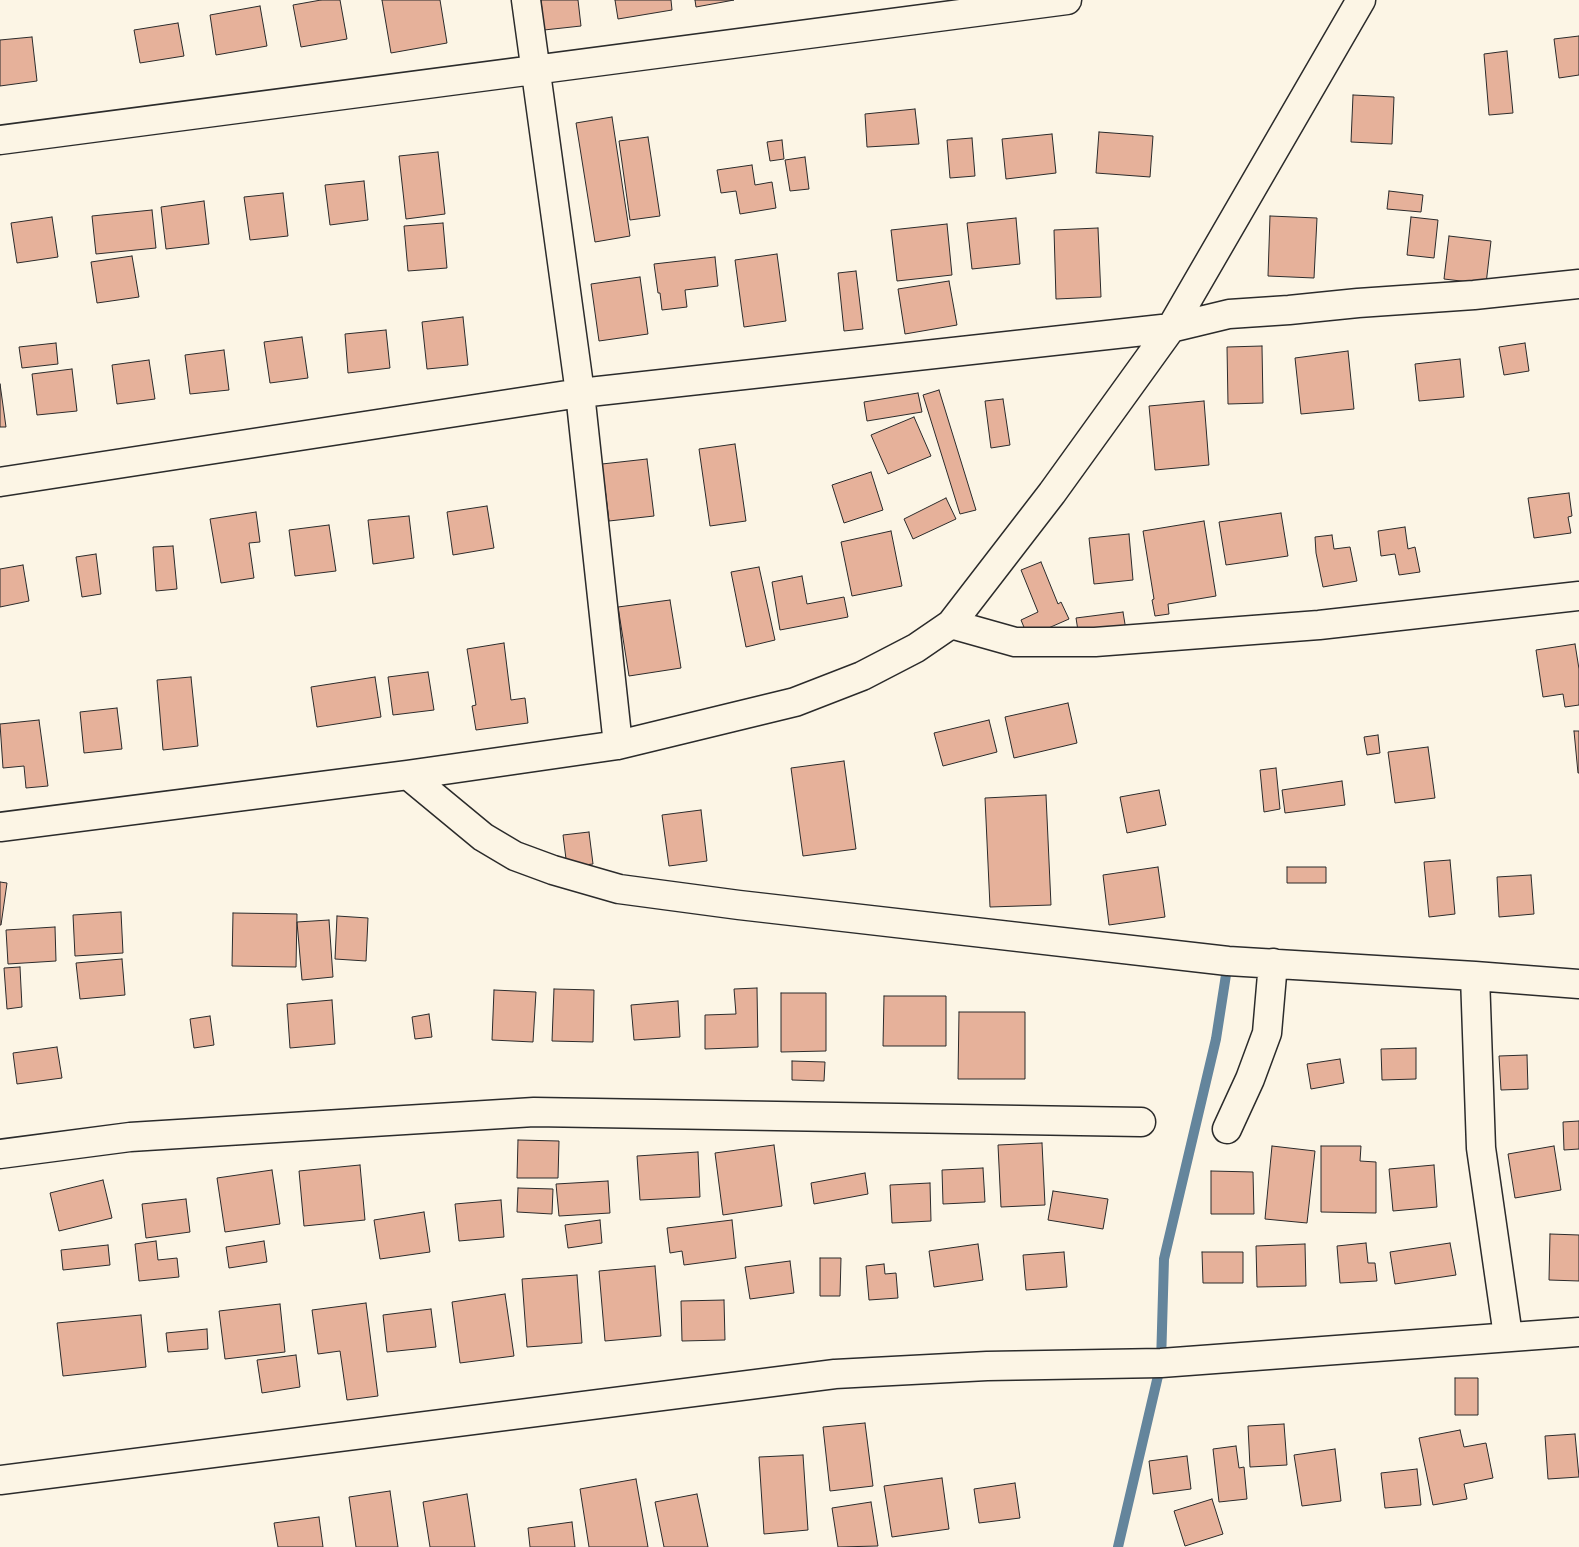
<!DOCTYPE html>
<style>
body{margin:0}
canvas{display:block;background:#fcf5e5}
</style>
<canvas width="1579" height="1547"></canvas>
<script>
const context = document.querySelector('canvas').getContext('2d');
context.lineJoin = 'round';
const toPath = rows => new Path2D(rows.map(r => 'M' + r).join(''));
function stroke(path, color, width, dash) { context.strokeStyle = color; context.lineWidth = width; context.lineCap = dash ? 'butt' : 'round'; context.setLineDash(dash || []); context.stroke(path); }
function fill(path, color) { context.fillStyle = color; context.fill(path, 'evenodd'); }
stroke(toPath([
 [1118,1547,1161,1363,1164,1259,1216,1039,1228,962]
]), '#64859c', 10);
const building = toPath([
 [321,0,340,0,347,39,301,47,293,5,321,0],
 [382,0,440,0,447,43,391,53,382,0],
 [541,0,578,0,581,26,544,30,541,0],
 [615,0,671,0,672,10,618,19,615,0],
 [695,0,734,0,696,7,695,0],
 [260,6,267,46,216,55,210,15,260,6],
 [178,23,184,56,140,63,134,30,178,23],
 [1579,36,1579,75,1559,78,1554,39,1579,36],
 [32,37,37,81,0,86,0,40,32,37],
 [1507,51,1513,113,1489,115,1484,54,1507,51],
 [1353,95,1394,97,1392,144,1351,142,1353,95],
 [915,109,919,144,867,147,865,114,915,109],
 [612,117,630,236,595,242,576,123,612,117],
 [1099,132,1153,136,1150,177,1096,173,1099,132],
 [1052,134,1056,173,1006,179,1002,139,1052,134],
 [648,137,660,216,630,220,619,141,648,137],
 [972,138,975,176,950,178,947,140,972,138],
 [782,140,784,159,770,161,767,142,782,140],
 [438,152,445,214,406,219,399,156,438,152],
 [805,157,809,189,790,191,785,160,805,157],
 [752,165,755,185,772,182,776,208,740,214,736,191,721,193,717,170,752,165],
 [364,181,368,220,330,225,325,185,364,181],
 [1389,191,1423,195,1421,212,1387,209,1389,191],
 [283,193,288,236,250,240,244,197,283,193],
 [204,201,209,244,166,249,161,207,204,201],
 [152,210,156,248,96,254,92,216,152,210],
 [1270,216,1317,218,1314,278,1268,276,1270,216],
 [52,217,58,257,17,263,11,223,52,217],
 [1411,217,1438,220,1434,258,1407,255,1411,217],
 [1016,218,1020,264,972,269,967,223,1016,218],
 [443,223,447,268,408,271,404,226,443,223],
 [947,224,952,275,897,281,891,230,947,224],
 [1098,228,1101,297,1056,299,1054,230,1098,228],
 [1449,236,1491,241,1486,284,1444,279,1449,236],
 [777,254,786,321,744,327,735,260,777,254],
 [132,256,139,297,97,303,91,262,132,256],
 [715,257,718,286,685,290,687,307,662,310,660,293,658,293,654,264,715,257],
 [856,271,863,329,844,331,838,273,856,271],
 [640,277,648,334,599,341,591,284,640,277],
 [949,281,957,325,905,334,898,289,949,281],
 [463,317,468,365,427,369,422,322,463,317],
 [386,330,390,368,348,373,345,334,386,330],
 [302,337,308,378,270,383,264,342,302,337],
 [56,343,58,364,22,368,19,347,56,343],
 [1525,343,1529,371,1504,375,1499,347,1525,343],
 [1262,346,1263,403,1228,404,1227,347,1262,346],
 [224,350,229,390,190,394,185,355,224,350],
 [1348,351,1354,409,1301,414,1295,358,1348,351],
 [1460,359,1464,397,1419,401,1415,364,1460,359],
 [149,360,155,399,117,404,112,365,149,360],
 [72,369,77,411,37,415,32,374,72,369],
 [0,384,6,427,0,427,0,384],
 [939,390,976,510,960,514,923,395,939,390],
 [918,393,922,412,867,421,864,402,918,393],
 [1003,399,1010,445,991,448,985,401,1003,399],
 [1204,401,1209,465,1155,470,1149,406,1204,401],
 [914,417,931,456,888,474,871,435,914,417],
 [735,444,746,521,710,526,699,449,735,444],
 [647,459,654,516,609,521,602,464,647,459],
 [871,472,883,510,844,523,832,485,871,472],
 [1569,493,1572,516,1568,517,1571,533,1534,538,1528,498,1569,493],
 [946,498,956,519,913,539,904,519,946,498],
 [487,506,494,548,453,555,447,512,487,506],
 [256,512,260,542,249,543,254,578,221,583,210,519,256,512],
 [1281,513,1288,556,1226,565,1219,522,1281,513],
 [409,516,414,558,373,564,368,520,409,516],
 [1204,521,1216,596,1168,604,1169,614,1155,616,1152,600,1154,599,1143,531,1204,521],
 [329,525,336,571,295,576,289,530,329,525],
 [1405,527,1408,549,1415,547,1420,572,1399,575,1395,554,1381,556,1378,531,1405,527],
 [891,531,902,586,852,596,841,542,891,531],
 [1129,534,1133,580,1094,584,1089,538,1129,534],
 [1332,535,1334,549,1350,547,1357,581,1323,587,1316,553,1315,537,1332,535],
 [173,546,177,589,156,591,153,547,173,546],
 [96,554,101,594,82,597,76,557,96,554],
 [1041,562,1058,604,1061,602,1069,619,1028,637,1021,620,1038,612,1021,570,1041,562],
 [23,565,29,601,0,607,0,569,23,565],
 [759,567,775,640,746,647,731,572,759,567],
 [802,576,807,604,844,597,848,617,780,630,772,582,802,576],
 [670,600,681,668,629,676,618,607,670,600],
 [1123,612,1126,630,1079,637,1076,618,1123,612],
 [504,643,511,700,525,698,528,723,476,730,472,706,476,705,467,649,504,643],
 [1575,644,1579,669,1579,705,1565,707,1563,694,1543,697,1536,650,1575,644],
 [428,672,434,710,393,715,388,677,428,672],
 [191,677,198,746,163,750,157,680,191,677],
 [375,677,381,717,317,727,311,687,375,677],
 [1068,703,1077,743,1014,758,1005,717,1068,703],
 [117,708,122,749,84,753,80,712,117,708],
 [39,720,48,786,26,788,24,766,3,768,0,724,39,720],
 [989,720,997,752,943,766,934,733,989,720],
 [1574,731,1579,731,1579,773,1578,773,1574,731],
 [1378,735,1380,753,1367,755,1364,737,1378,735],
 [1428,747,1435,798,1395,803,1388,752,1428,747],
 [844,761,856,849,803,856,791,768,844,761],
 [1276,768,1280,809,1264,812,1260,770,1276,768],
 [1342,781,1345,805,1285,813,1282,790,1342,781],
 [1159,790,1166,825,1127,833,1120,797,1159,790],
 [1046,795,1051,905,990,907,985,798,1046,795],
 [701,810,707,861,669,866,662,815,701,810],
 [589,832,593,864,567,867,563,835,589,832],
 [1450,860,1455,914,1429,917,1424,862,1450,860],
 [1158,867,1165,917,1109,925,1103,875,1158,867],
 [1287,867,1326,867,1326,883,1287,883,1287,867],
 [1531,875,1534,914,1499,917,1497,877,1531,875],
 [0,882,7,883,1,925,0,925,0,882],
 [121,912,123,953,75,956,73,915,121,912],
 [233,913,297,914,296,967,232,966,233,913],
 [337,916,368,918,366,961,335,959,337,916],
 [329,920,333,977,302,980,297,922,329,920],
 [55,927,56,961,8,964,6,930,55,927],
 [122,959,125,995,80,999,76,963,122,959],
 [20,967,22,1007,7,1009,4,968,20,967],
 [757,988,758,1047,705,1049,705,1015,736,1014,734,989,757,988],
 [554,989,594,990,593,1042,552,1041,554,989],
 [494,990,536,992,533,1042,492,1040,494,990],
 [781,993,826,993,826,1051,781,1052,781,993],
 [884,996,946,996,946,1046,883,1046,884,996],
 [332,1000,335,1044,290,1048,287,1004,332,1000],
 [678,1001,680,1037,634,1040,631,1005,678,1001],
 [959,1012,1025,1012,1025,1079,958,1079,959,1012],
 [429,1014,432,1037,415,1039,412,1017,429,1014],
 [210,1016,214,1045,194,1048,190,1019,210,1016],
 [57,1047,62,1078,17,1084,13,1053,57,1047],
 [1416,1048,1416,1079,1382,1080,1381,1049,1416,1048],
 [1527,1055,1528,1089,1501,1090,1499,1056,1527,1055],
 [1340,1059,1344,1083,1311,1089,1307,1064,1340,1059],
 [792,1061,825,1062,824,1081,792,1080,792,1061],
 [1579,1121,1579,1149,1564,1150,1563,1122,1579,1121],
 [518,1140,559,1141,558,1178,517,1178,518,1140],
 [1042,1143,1045,1205,1001,1207,998,1145,1042,1143],
 [774,1145,782,1206,723,1215,715,1153,774,1145],
 [1272,1146,1315,1151,1307,1223,1265,1219,1272,1146],
 [1321,1146,1361,1146,1360,1161,1376,1162,1376,1213,1321,1212,1321,1146],
 [1554,1146,1561,1190,1515,1198,1508,1154,1554,1146],
 [698,1152,700,1197,640,1200,637,1156,698,1152],
 [360,1165,365,1220,304,1226,299,1171,360,1165],
 [1434,1165,1437,1207,1393,1211,1389,1169,1434,1165],
 [983,1168,985,1202,943,1204,942,1170,983,1168],
 [272,1170,280,1224,225,1232,217,1178,272,1170],
 [1211,1171,1253,1172,1254,1214,1211,1214,1211,1171],
 [865,1173,868,1194,814,1204,811,1183,865,1173],
 [103,1180,112,1218,59,1231,50,1193,103,1180],
 [608,1181,610,1213,559,1216,556,1184,608,1181],
 [930,1183,931,1221,892,1223,890,1185,930,1183],
 [518,1188,553,1189,552,1214,517,1212,518,1188],
 [1053,1191,1108,1199,1103,1229,1048,1220,1053,1191],
 [186,1199,190,1232,146,1238,142,1204,186,1199],
 [501,1200,504,1237,459,1241,455,1204,501,1200],
 [424,1212,430,1252,380,1259,374,1220,424,1212],
 [600,1220,602,1243,568,1248,565,1225,600,1220],
 [732,1220,736,1258,684,1265,682,1251,670,1253,667,1228,732,1220],
 [1550,1234,1579,1235,1579,1281,1549,1280,1550,1234],
 [156,1241,158,1260,177,1258,179,1277,139,1281,135,1244,156,1241],
 [264,1241,267,1262,229,1268,226,1247,264,1241],
 [1366,1243,1368,1263,1375,1263,1377,1281,1340,1283,1337,1246,1366,1243],
 [1450,1243,1456,1275,1395,1284,1390,1252,1450,1243],
 [978,1244,983,1280,934,1287,929,1251,978,1244],
 [1305,1244,1306,1286,1257,1287,1256,1246,1305,1244],
 [108,1245,110,1265,63,1270,61,1250,108,1245],
 [1064,1252,1067,1287,1026,1290,1023,1255,1064,1252],
 [1202,1252,1243,1252,1243,1283,1203,1283,1202,1252],
 [820,1258,841,1258,840,1296,820,1296,820,1258],
 [790,1261,794,1293,750,1299,745,1267,790,1261],
 [884,1264,885,1274,896,1273,898,1298,869,1300,866,1266,884,1264],
 [655,1266,661,1336,605,1341,599,1271,655,1266],
 [577,1275,582,1343,527,1347,522,1279,577,1275],
 [505,1294,514,1356,460,1363,452,1302,505,1294],
 [724,1300,725,1340,682,1341,681,1301,724,1300],
 [366,1303,378,1396,347,1400,340,1351,318,1354,312,1310,366,1303],
 [280,1304,285,1352,225,1359,219,1311,280,1304],
 [431,1309,436,1347,387,1352,383,1315,431,1309],
 [141,1315,146,1367,63,1376,57,1323,141,1315],
 [207,1329,208,1349,168,1352,166,1333,207,1329],
 [296,1355,300,1387,262,1393,257,1360,296,1355],
 [1455,1378,1478,1378,1478,1415,1455,1415,1455,1378],
 [865,1423,873,1486,830,1491,823,1427,865,1423],
 [1284,1424,1287,1465,1250,1467,1248,1426,1284,1424],
 [1460,1430,1464,1447,1486,1443,1493,1478,1464,1484,1467,1499,1433,1505,1419,1438,1460,1430],
 [1575,1434,1579,1477,1548,1479,1545,1436,1575,1434],
 [1236,1446,1239,1468,1244,1467,1247,1499,1219,1502,1213,1449,1236,1446],
 [1335,1449,1341,1501,1302,1506,1294,1455,1335,1449],
 [803,1455,808,1530,764,1534,759,1457,803,1455],
 [1187,1456,1191,1489,1153,1494,1149,1461,1187,1456],
 [1417,1469,1421,1505,1385,1508,1381,1473,1417,1469],
 [942,1478,949,1529,892,1537,884,1486,942,1478],
 [636,1479,648,1547,589,1547,580,1489,636,1479],
 [1015,1483,1020,1518,979,1523,974,1489,1015,1483],
 [390,1491,398,1547,356,1547,349,1497,390,1491],
 [467,1494,475,1547,430,1547,423,1502,467,1494],
 [697,1494,708,1547,664,1547,655,1502,697,1494],
 [1212,1499,1223,1534,1185,1546,1174,1511,1212,1499],
 [871,1502,878,1546,838,1547,832,1508,871,1502],
 [319,1517,323,1547,278,1547,274,1523,319,1517],
 [572,1522,575,1547,530,1547,528,1528,572,1522]
]);
fill(building, '#e6b19a');
stroke(building, '#2b2b2b', 1);
const minor = toPath([
 [526,0,580,393,618,745],
 [0,140,1067,0],
 [0,482,580,393,1171,328,1229,314,1289,310,1358,303,1474,295,1579,284],
 [951,624,1015,642,1095,642,1319,625,1579,596],
 [408,775,483,837,515,856,553,870,619,889,739,905,1228,961,1475,976,1579,984],
 [0,827,408,775,618,745,795,702,862,676,916,648,951,624,1052,493,1171,328,1361,0],
 [1475,976,1481,1148,1508,1336],
 [1227,1129,1250,1079,1267,1033,1273,963],
 [0,1154,130,1137,534,1112,1141,1122],
 [0,1480,835,1374,987,1366,1161,1363,1579,1332]
]);
stroke(minor, '#2b2b2b', 31);
stroke(minor, '#fcf5e5', 28);
</script>
